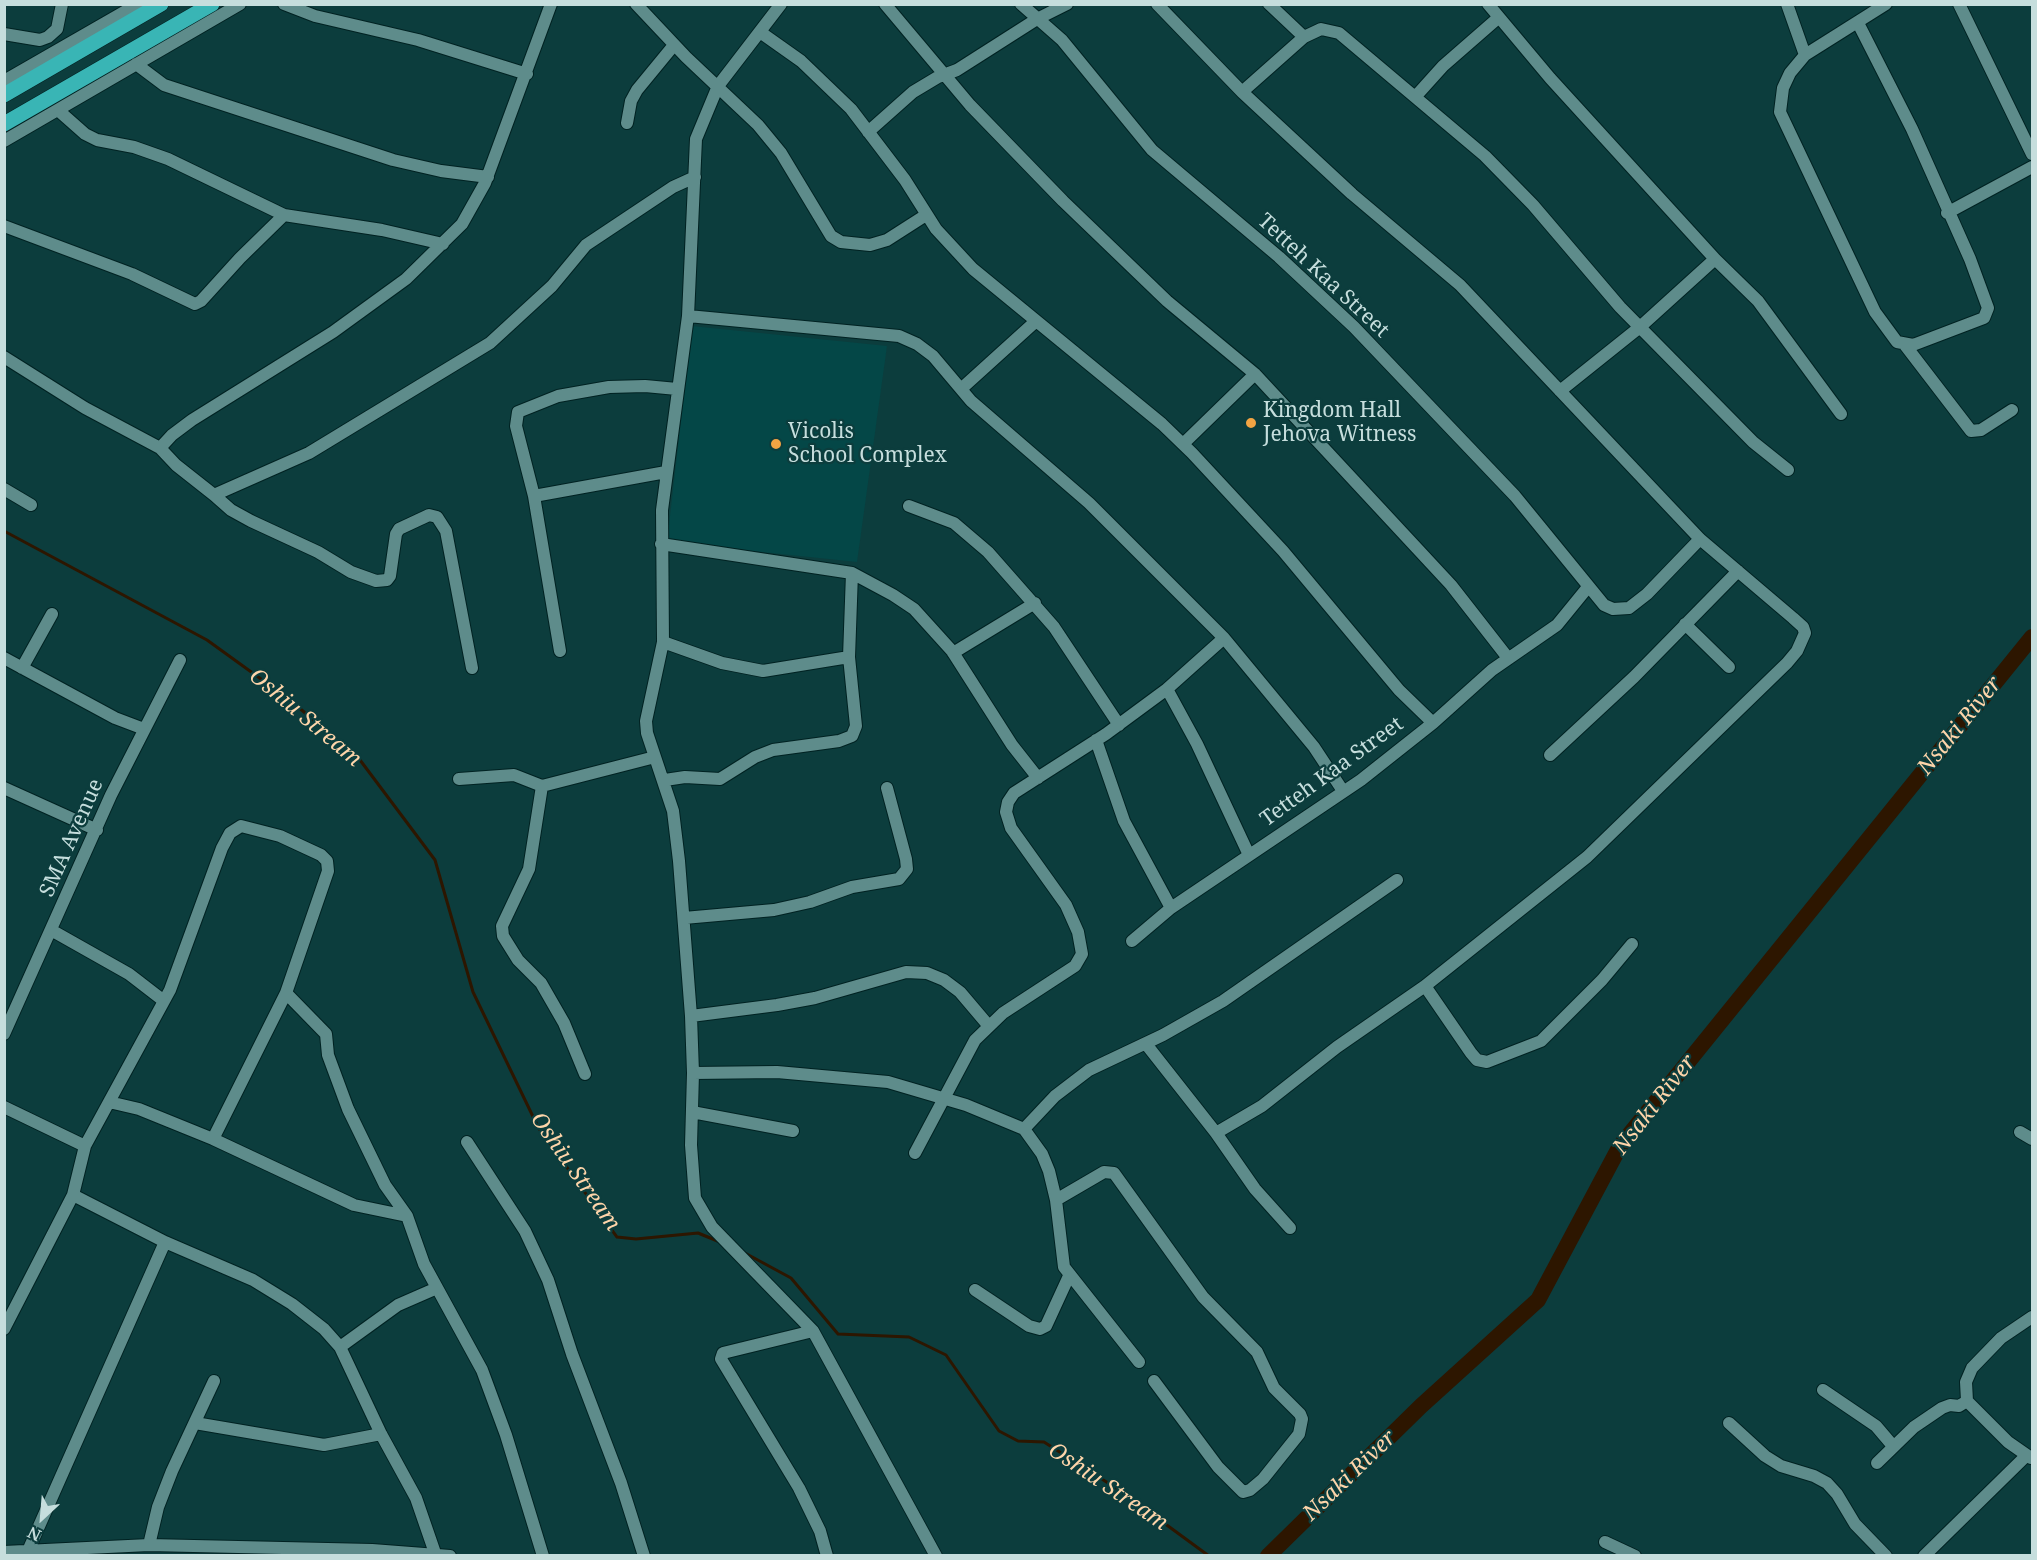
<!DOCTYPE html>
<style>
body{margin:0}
#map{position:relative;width:2037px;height:1560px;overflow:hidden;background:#0c3d3d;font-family:"Noto Serif",serif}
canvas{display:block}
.frame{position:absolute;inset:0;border:6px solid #c6dedd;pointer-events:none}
.north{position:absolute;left:12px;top:1488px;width:60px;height:60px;-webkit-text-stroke:4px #0c3d3d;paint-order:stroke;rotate:206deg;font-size:16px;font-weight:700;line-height:24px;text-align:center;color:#c6dedd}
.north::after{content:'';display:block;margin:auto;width:21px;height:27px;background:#c6dedd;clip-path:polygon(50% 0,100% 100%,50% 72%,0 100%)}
</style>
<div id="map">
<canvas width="2037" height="1560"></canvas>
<div class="frame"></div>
<div class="north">N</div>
</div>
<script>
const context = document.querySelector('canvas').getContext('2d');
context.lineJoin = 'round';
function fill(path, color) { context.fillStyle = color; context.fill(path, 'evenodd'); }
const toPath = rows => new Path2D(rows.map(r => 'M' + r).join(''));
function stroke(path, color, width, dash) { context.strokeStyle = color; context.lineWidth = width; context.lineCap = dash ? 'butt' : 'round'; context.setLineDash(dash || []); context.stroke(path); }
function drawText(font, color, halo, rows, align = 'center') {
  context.font = font + ' "Noto Serif",serif'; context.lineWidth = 4.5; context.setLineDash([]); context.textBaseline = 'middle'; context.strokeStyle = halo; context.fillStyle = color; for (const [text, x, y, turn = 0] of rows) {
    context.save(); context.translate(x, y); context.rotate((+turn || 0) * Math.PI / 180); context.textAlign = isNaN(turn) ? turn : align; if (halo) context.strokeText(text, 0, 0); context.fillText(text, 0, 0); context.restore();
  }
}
fill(toPath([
 [692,326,887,346,857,562,667,542]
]), '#044747');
stroke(toPath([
 [4,531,207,640,290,700,360,760,435,860,473,992,538,1127,617,1237,636,1239,698,1233,720,1242],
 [743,1252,791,1278,838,1334,909,1337,946,1355,999,1431,1018,1441,1044,1442,1119,1490,1209,1556]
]), '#2d1600', 3);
stroke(toPath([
 [1268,1556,1421,1406,1538,1300,1620,1146,2032,637]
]), '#2d1600', 16);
const minor = toPath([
 [284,4,315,16,418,40,527,74],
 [636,4,686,57,758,125,781,153,831,236,841,242,870,245,887,240,926,215],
 [781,4,718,86,696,139,688,316,662,510,663,642,646,721,647,733,673,811,679,861,691,1016,693,1073,691,1145,695,1198,712,1227,813,1331,936,1556],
 [885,4,970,105,1063,201,1167,301,1255,374,1451,585,1508,658],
 [1021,4,1062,40,1152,150,1279,257,1354,327,1515,496,1604,605,1613,609,1629,608,1647,594,1700,539],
 [1157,4,1242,92,1352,194,1460,285,1700,539,1793,618,1803,627,1805,633,1797,651,1787,663,1587,857,1425,986,1337,1047,1262,1106,1216,1133],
 [1269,4,1304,37],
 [1488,4,1550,78,1715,259,1758,301,1841,414],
 [1787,4,1805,55],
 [1959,4,2032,154],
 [1858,23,1912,129,1970,259,1988,308,1984,318,1913,345,1897,342,1875,312,1780,112,1783,88,1790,73,1805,55,1886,4],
 [760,32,801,61,851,109,905,180,936,229,973,269,1162,424,1192,453,1283,551,1399,690,1433,723],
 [4,34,40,40,48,37,57,29,62,4],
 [136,64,164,85,393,160,441,171,488,177],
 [4,81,138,4],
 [1242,92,1304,37,1321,29,1339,33,1485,156,1533,205,1620,307,1753,442,1788,470],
 [1416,96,1443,66,1498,18],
 [59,111,85,134,97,140,134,147,168,159,284,215,382,230,443,244],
 [627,123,631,101,637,90,674,45],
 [868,132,913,92,938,77,957,70,1037,19,1067,4],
 [4,141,240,4],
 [1947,213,2032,167],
 [4,226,132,274,195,304,201,301,240,258,284,215],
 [688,316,899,336,917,344,933,356,971,401,1089,503,1224,638,1314,747,1343,791],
 [1905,345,1971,431,1981,430,2012,410],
 [4,357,85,408,160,448,176,465,214,495,309,453,490,343,552,286,586,245,673,187,695,177],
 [961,389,1035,322],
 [1560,391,1640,327,1715,259],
 [1183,444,1255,374],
 [160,448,172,435,192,420,333,332,406,279,462,224,485,183,551,4],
 [4,489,31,505],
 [214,495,231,510,251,521,318,552,351,572,376,581,387,580,390,576,396,534,399,529,429,515,437,517,446,531,472,668],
 [534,496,666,472],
 [909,506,954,523,988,552,1054,627,1119,725],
 [661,544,852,573,893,595,914,609,952,651,1012,745,1038,778],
 [1685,624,1729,667],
 [663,642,722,663,763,671,849,657],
 [560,651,534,496,516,426,518,412,558,396,609,387,645,386,677,389],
 [953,653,1035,603],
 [4,658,115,718,144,729],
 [22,668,52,614],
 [1167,689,1197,744,1249,855],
 [1096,740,1124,821,1171,908],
 [1550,755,1634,677,1738,571],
 [459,779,514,775,542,786,655,757],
 [665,780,685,777,720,779,755,757,773,750,839,741,852,736,856,726,849,657,852,573],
 [542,786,529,869,502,926,503,936,518,960,541,983,564,1023,585,1074],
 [4,788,97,830],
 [684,918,774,910,810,902,852,887,899,879,907,869,906,859,887,788],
 [51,930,129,974,164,1001],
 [1132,941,1171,908,1361,780,1433,723,1492,670,1557,625,1588,587],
 [1425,986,1471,1053,1477,1060,1487,1062,1541,1041,1602,980,1632,944],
 [286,993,326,1034,328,1055,348,1109,385,1185,407,1216,424,1264,482,1370,506,1435,543,1556],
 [691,1016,777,1005,815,998,906,972,927,973,944,980,960,992,988,1025],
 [4,1034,111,795,180,660],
 [1146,1044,1216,1133,1255,1189,1290,1228],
 [693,1073,777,1072,888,1082,966,1105,1024,1129,1042,1154,1049,1171,1056,1200,1064,1267,1139,1362],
 [109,1102,139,1109,213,1139,354,1205,407,1216],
 [4,1107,85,1146],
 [692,1112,793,1131],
 [1024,1129,1055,1096,1089,1070,1163,1035,1223,1001,1397,880],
 [2020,1132,2032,1139],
 [467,1142,525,1231,548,1280,572,1354,621,1483,644,1556],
 [915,1153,975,1040,1003,1013,1075,966,1082,954,1078,932,1066,905,1011,828,1006,812,1008,802,1014,793,1106,734,1167,689,1224,638],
 [73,1195,165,1242,253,1280,292,1304,324,1329,340,1347,381,1434,416,1498,435,1553],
 [1056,1200,1104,1172,1114,1173,1203,1297,1257,1352,1274,1388,1300,1414,1302,1419,1299,1434,1263,1479,1250,1490,1243,1492,1218,1467,1154,1381],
 [975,1290,1029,1326,1040,1329,1046,1326,1069,1276],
 [4,1329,73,1195,85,1146,170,990,222,848,230,833,241,826,280,836,321,855,327,861,328,871,286,993,213,1139],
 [813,1331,723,1353,721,1359,799,1488,820,1531,827,1556],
 [340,1347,398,1305,437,1288],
 [1823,1390,1876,1426,1893,1446],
 [1967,1401,2008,1442,2031,1458],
 [195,1423,324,1445,381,1434],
 [1729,1423,1765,1456,1781,1466,1814,1476,1827,1483,1837,1494,1855,1524,1886,1556],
 [1877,1463,1914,1427,1942,1408,1950,1405,1959,1406,1967,1401,1966,1382,1972,1368,2001,1338,2032,1317],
 [1605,1542,1635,1556],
 [149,1545,158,1507,172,1471,214,1381],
 [28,1551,165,1242],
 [4,1552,149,1545,372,1550,450,1556],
 [1924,1556,2026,1456]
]);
const major = toPath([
 [4,95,161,4],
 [4,124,212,4]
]);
stroke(minor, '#022', 14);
stroke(major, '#022', 16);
stroke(minor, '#5e8c8b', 12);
stroke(major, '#39b5b5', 15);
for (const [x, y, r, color] of [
 [1251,423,6,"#f3a443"],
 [776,444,6,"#f3a443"]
]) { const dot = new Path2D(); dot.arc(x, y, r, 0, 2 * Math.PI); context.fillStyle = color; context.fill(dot); stroke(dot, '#0c3d3d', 2); }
drawText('21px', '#c6dedd', '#0c3d3d', [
 ["Tetteh Kaa Street",1323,276,43],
 ["Tetteh Kaa Street",1332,772,-36],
 ["SMA Avenue",72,838,-66]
]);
drawText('21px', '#c6dedd', '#0c3d3d', [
 ["Kingdom Hall",1263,411],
 ["Jehova Witness",1263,435],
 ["Vicolis",788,432],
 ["School Complex",788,456]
], 'left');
drawText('italic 22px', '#fed5aa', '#0c3d3d', [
 ["Oshiu Stream",305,718,40],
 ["Nsaki River",1960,726,-51],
 ["Nsaki River",1655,1105,-52],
 ["Oshiu Stream",575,1172,55],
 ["Nsaki River",1350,1476,-44],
 ["Oshiu Stream",1108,1487,34]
]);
</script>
